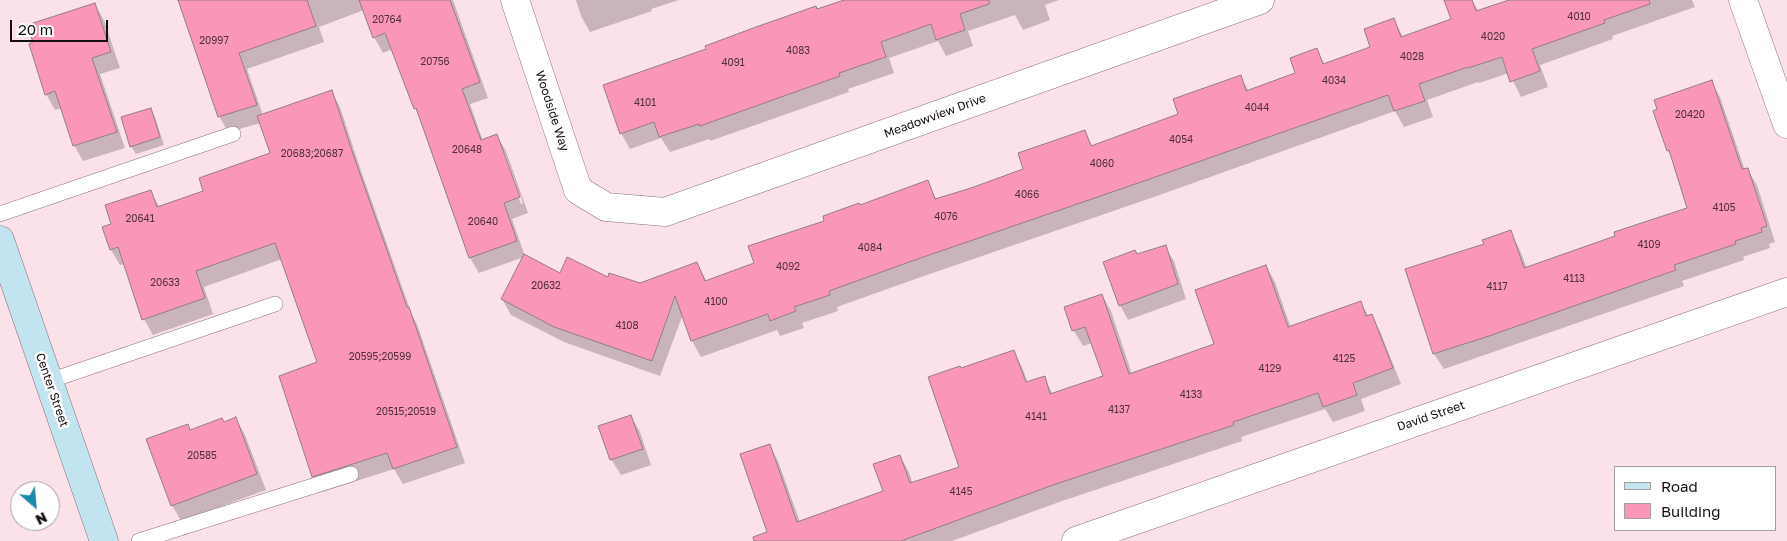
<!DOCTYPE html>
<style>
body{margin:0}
#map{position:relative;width:1787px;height:541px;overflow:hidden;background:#fbe2e8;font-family:"Golos Text",sans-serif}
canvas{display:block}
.legend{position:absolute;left:1614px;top:466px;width:162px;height:65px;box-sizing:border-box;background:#fff;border:1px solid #a29f9f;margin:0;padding:6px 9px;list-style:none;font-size:15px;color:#160e10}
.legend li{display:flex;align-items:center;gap:10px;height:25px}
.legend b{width:25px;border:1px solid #a29f9f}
.north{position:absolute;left:10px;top:481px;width:50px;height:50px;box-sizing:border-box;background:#fff;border:1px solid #a29f9f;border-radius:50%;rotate:153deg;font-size:14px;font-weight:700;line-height:20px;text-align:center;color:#160e10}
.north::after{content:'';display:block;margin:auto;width:18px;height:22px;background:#1989ae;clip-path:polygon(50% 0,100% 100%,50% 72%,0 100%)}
.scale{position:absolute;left:10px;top:20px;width:98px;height:22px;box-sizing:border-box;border:2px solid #160e10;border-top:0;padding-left:6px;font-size:15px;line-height:18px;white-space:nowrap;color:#160e10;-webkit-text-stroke:4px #fff;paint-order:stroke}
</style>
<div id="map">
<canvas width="1787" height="541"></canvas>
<ul class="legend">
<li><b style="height:6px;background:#c2e4f1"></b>Road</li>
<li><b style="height:14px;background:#fa97b8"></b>Building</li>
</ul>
<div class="north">N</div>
<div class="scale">20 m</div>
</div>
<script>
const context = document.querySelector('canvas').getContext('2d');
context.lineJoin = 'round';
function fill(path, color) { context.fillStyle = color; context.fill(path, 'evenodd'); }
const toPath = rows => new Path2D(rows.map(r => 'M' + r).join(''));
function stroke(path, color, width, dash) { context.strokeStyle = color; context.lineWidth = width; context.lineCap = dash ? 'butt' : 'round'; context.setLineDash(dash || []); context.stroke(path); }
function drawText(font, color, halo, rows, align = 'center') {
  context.font = font + ' "Golos Text",sans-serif'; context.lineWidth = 5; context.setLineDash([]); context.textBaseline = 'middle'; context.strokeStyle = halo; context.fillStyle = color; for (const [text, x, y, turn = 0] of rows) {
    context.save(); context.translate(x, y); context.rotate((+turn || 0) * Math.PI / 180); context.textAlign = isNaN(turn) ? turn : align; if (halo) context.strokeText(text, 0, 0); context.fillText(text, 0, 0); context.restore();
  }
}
fill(toPath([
 [180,0,453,0,488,98,470,104,483,141,497,136,506,151,528,213,512,219,525,256,560,274,608,279,640,284,697,263,707,282,755,263,826,222,859,206,927,182,937,200,1025,170,1085,132,1093,147,1179,115,1240,76,1249,91,1297,74,1317,50,1325,65,1372,48,1394,20,1403,37,1452,19,1456,0,1472,0,1479,12,1513,0,1692,0,1695,7,1612,36,1613,39,1540,65,1548,87,1521,97,1509,73,1479,83,1478,82,1427,100,1433,117,1404,127,1395,111,1154,197,921,277,837,307,838,311,802,323,804,328,780,336,777,330,701,357,692,341,683,314,660,376,564,342,511,315,502,299,524,257,479,273,470,258,420,118,415,108,393,49,383,53,374,37,364,10,319,27,324,42,247,69,263,115,331,91,340,107,360,168,412,315,417,324,465,463,403,484,394,469,322,492,313,476,319,363,282,259,204,287,213,314,153,335,144,319,125,264,120,265,111,250,113,225,150,191,160,208,205,192,271,154,261,123,228,132,219,116],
 [502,151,504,151,523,203,521,204],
 [576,0,679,0,651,9,652,11,590,32,581,16],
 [849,0,1059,0,1045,5,1050,20,1023,30,1015,15,968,31,973,46,946,56,938,41,889,58,894,73,848,89,849,92,710,141,709,139,670,152,661,138,630,149,621,133,817,11],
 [95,5,104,20,120,68,100,74,125,148,83,161,74,145,62,108,55,110,46,94],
 [1711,81,1720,97,1745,170,1747,169,1757,185,1775,242,1769,244,1770,248,1743,257,1744,260,1682,281,1684,286,1444,369,1434,354,1407,270,1485,245,1510,232,1519,248,1527,268,1617,237,1688,209,1673,159,1668,151],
 [150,109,155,117,164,145,136,154,131,146],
 [1165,247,1174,261,1186,299,1128,320,1120,305,1137,256],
 [1266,266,1275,282,1291,328,1361,303,1369,317,1371,316,1380,331,1401,384,1361,399,1365,411,1333,422,1325,409,1241,437,1242,441,1062,501,952,541,754,541,769,535,769,445,778,461,800,522,884,492,900,456,909,472,913,484,960,467,961,370,1013,351,1022,367,1028,383,1044,378,1053,394,1104,376,1092,343,1083,346,1074,331,1065,308,1102,295,1111,311,1132,374,1216,345],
 [631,416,640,432,651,465,621,475,611,459],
 [236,419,245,435,266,490,181,521,172,505,187,425,191,431,224,424]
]), '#0003');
const building = toPath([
 [178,0,307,0,316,26,239,53,257,105,218,117,178,0],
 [359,0,450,0,480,82,462,89,481,140,497,134,520,197,504,203,517,241,469,258,416,108,414,109,385,33,373,38,359,0],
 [844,0,989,0,989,4,960,14,965,30,936,40,931,24,881,42,886,57,839,73,840,76,700,126,699,124,659,137,654,122,620,134,603,85,706,49,705,46,756,27,816,6,817,9,844,0],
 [1444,0,1472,0,1476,11,1509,0,1649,0,1650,4,1604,20,1605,23,1532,49,1540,71,1510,82,1502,57,1468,68,1468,67,1419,84,1425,101,1394,111,1388,95,1144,181,912,261,829,291,830,295,794,307,796,311,770,321,768,314,691,341,675,296,652,361,554,327,501,299,524,254,560,273,567,257,608,277,609,273,640,283,697,262,705,281,754,263,748,246,824,221,823,216,859,203,860,205,928,180,935,199,971,188,1023,169,1018,153,1085,130,1091,146,1178,114,1173,99,1241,75,1246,91,1295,73,1290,58,1317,48,1323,64,1370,47,1364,29,1394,18,1401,37,1451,19,1444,0],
 [95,3,111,52,92,58,117,132,73,146,55,91,45,95,29,44,33,42,27,25,95,3],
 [1712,80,1742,169,1748,168,1767,226,1761,228,1762,232,1735,241,1736,244,1674,265,1676,270,1489,336,1433,354,1405,269,1484,244,1482,240,1511,230,1524,268,1615,236,1614,232,1687,208,1669,150,1667,151,1653,111,1657,109,1654,100,1712,80],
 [332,90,352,151,407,307,409,307,457,447,393,469,387,453,312,477,279,376,317,362,275,243,196,271,205,298,142,320,118,247,110,250,102,227,111,224,105,205,151,190,157,207,203,191,199,178,270,153,257,116,332,90],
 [151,108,160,137,130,147,121,117,151,108],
 [1166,245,1178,284,1119,306,1103,262,1135,250,1137,254,1166,245],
 [1266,265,1288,327,1361,301,1366,316,1372,314,1393,368,1353,383,1357,395,1323,407,1318,393,1233,422,1234,425,1053,485,901,541,754,541,753,537,767,532,740,454,770,444,797,522,883,491,873,464,900,455,910,483,959,467,928,377,960,366,961,368,1014,350,1026,382,1045,376,1050,394,1103,376,1085,327,1072,331,1064,307,1102,294,1129,374,1214,344,1195,290,1266,265],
 [631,415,643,449,610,460,598,426,631,415],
 [236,417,257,474,171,506,146,439,188,424,190,430,222,418,224,422,236,417]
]);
fill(building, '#fa97b8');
stroke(building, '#927c82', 1);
const lane = toPath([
 [0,214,233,134],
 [49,381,275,304],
 [139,541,351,474]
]);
const street = toPath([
 [515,0,578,190,606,207,665,212,1260,0],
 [1743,0,1787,124],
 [1076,541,1787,292]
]);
const secondary = toPath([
 [0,240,104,541]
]);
stroke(lane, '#887279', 16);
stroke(street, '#887279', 29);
stroke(secondary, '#887279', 29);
stroke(lane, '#fff', 15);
stroke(street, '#fff', 28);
stroke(secondary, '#c2e4f1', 28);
drawText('10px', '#4f303a', null, [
 ["4010",1579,17],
 ["20764",387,20],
 ["4020",1493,37],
 ["20997",214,41],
 ["4083",798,51],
 ["4028",1412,57],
 ["20756",435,62],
 ["4091",733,63],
 ["4034",1334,81],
 ["4101",645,103],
 ["4044",1257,108],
 ["20420",1690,115],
 ["4054",1181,140],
 ["20648",467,150],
 ["20683;20687",312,154],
 ["4060",1102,164],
 ["4066",1027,195],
 ["4105",1724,208],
 ["4076",946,217],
 ["20641",140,219],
 ["20640",483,222],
 ["4109",1649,245],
 ["4084",870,248],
 ["4092",788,267],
 ["4113",1574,279],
 ["20633",165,283],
 ["20632",546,286],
 ["4117",1497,287],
 ["4100",716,302],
 ["4108",627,326],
 ["20595;20599",380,357],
 ["4125",1344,359],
 ["4129",1270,369],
 ["4133",1191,395],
 ["4137",1119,410],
 ["20515;20519",406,412],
 ["4141",1036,417],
 ["20585",202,456],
 ["4145",961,492]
]);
drawText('12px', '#160e10', '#fff', [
 ["Woodside Way",552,111,72],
 ["Meadowview Drive",935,116,-20],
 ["Center Street",52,390,71],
 ["David Street",1431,416,-19]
]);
</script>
